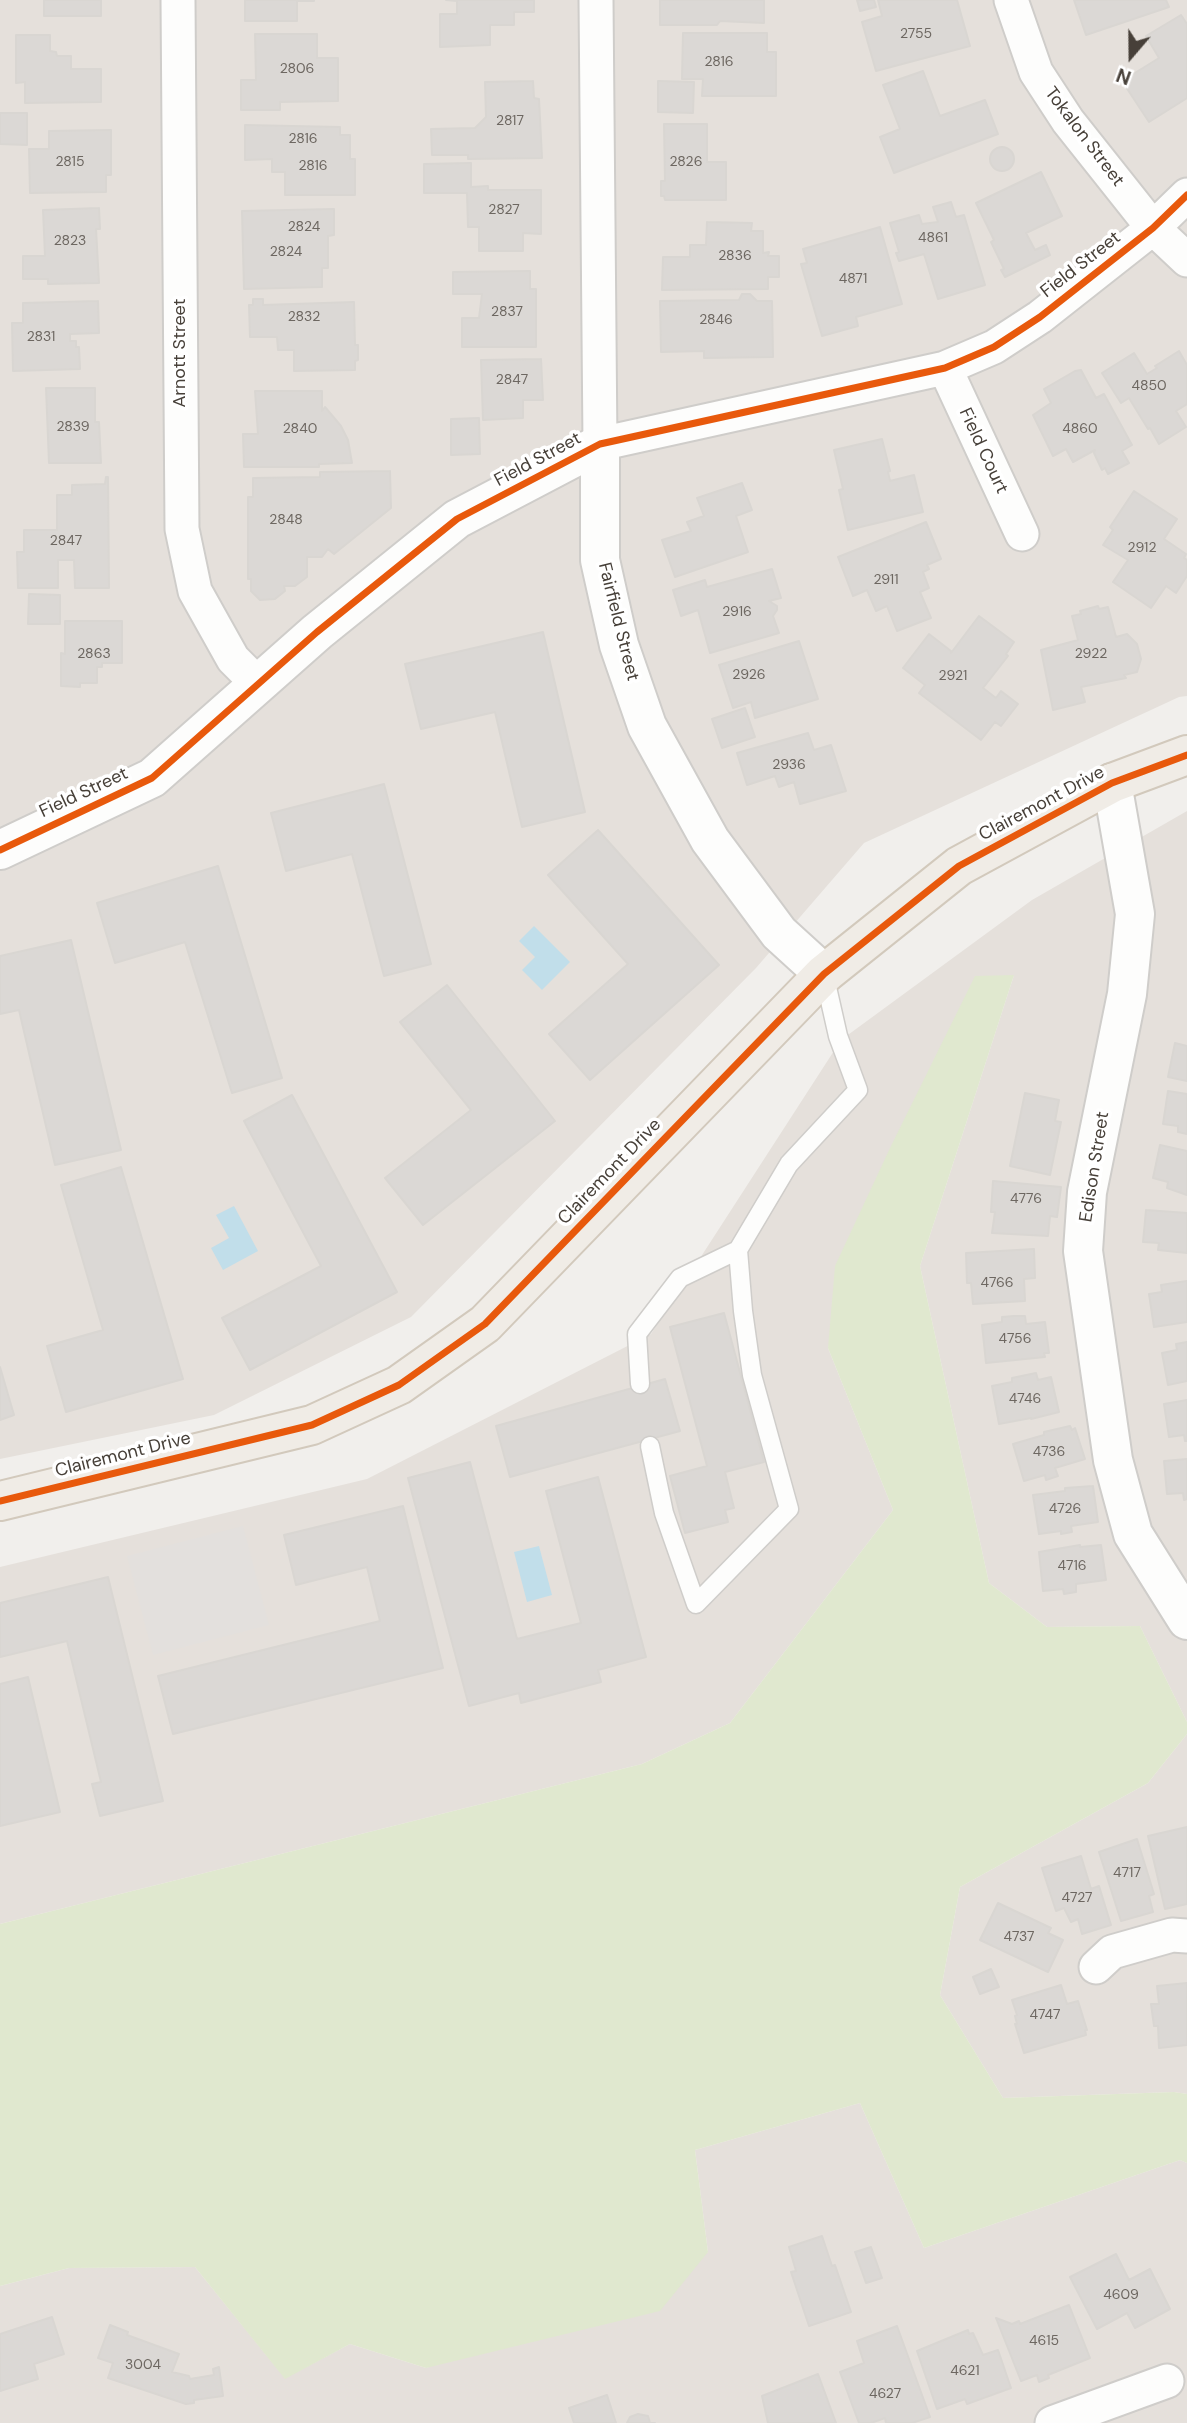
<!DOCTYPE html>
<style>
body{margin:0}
#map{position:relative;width:1187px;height:2423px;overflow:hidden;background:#f1efec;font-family:"DM Sans",sans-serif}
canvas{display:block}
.north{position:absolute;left:1096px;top:21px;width:70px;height:70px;-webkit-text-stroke:5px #fff;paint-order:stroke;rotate:200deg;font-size:19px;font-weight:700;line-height:28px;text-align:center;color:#474039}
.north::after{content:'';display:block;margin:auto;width:24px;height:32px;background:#474039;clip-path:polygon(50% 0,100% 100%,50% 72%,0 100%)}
</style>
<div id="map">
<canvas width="1187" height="2423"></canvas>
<div class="north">N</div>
</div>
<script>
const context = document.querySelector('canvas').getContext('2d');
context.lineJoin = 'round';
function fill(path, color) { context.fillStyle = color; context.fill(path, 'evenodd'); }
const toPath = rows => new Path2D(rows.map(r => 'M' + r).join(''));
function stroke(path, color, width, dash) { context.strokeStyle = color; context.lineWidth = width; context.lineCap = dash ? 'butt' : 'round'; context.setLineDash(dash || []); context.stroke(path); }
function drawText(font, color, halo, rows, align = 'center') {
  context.font = font + ' "DM Sans",sans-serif'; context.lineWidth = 7; context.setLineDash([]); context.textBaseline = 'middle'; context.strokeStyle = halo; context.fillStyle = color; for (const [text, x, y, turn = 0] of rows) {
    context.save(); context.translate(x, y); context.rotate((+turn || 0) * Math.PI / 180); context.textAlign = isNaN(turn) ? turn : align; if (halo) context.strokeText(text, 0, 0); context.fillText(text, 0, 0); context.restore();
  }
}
fill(toPath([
 [0,0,1187,0,1187,696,1179,697,864,843,756,968,411,1317,214,1415,0,1459],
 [1187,811,1187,1722,1140,1626,1047,1627,989,1583,920,1266,1014,975,828,1348,893,1510,730,1723,642,1764,0,1924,0,1567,367,1479,651,1334,841,1040,1032,900],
 [1187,1734,1187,2094,1174,2092,1003,2098,940,1995,960,1887,1148,1783],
 [860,2103,924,2248,1180,2160,1187,2163,1187,2423,0,2423,0,2286,69,2268,195,2267,285,2378,350,2344,426,2368,708,2252,695,2150]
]), '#e5e0db');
fill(toPath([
 [1014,975,920,1266,989,1583,1047,1627,1140,1626,1187,1722,1187,1734,1148,1783,960,1887,940,1995,1003,2098,1174,2092,1187,2094,1187,2163,1180,2160,924,2248,860,2103,695,2150,708,2252,660,2311,426,2368,350,2344,285,2379,195,2267,69,2268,0,2286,0,1924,642,1764,730,1723,893,1510,828,1348,835,1266,890,1148,975,976]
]), '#e0e8cf');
fill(toPath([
 [243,1526,269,1625,153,1655,127,1556]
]), '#e3e0dd');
fill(toPath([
 [534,926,570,962,542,990,522,970,535,957,519,941],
 [234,1206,258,1251,223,1270,211,1248,229,1238,216,1215],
 [539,1546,552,1595,527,1602,514,1552]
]), '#c1deea');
const building = toPath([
 [44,0,101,0,101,16,44,16,44,0],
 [245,0,314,0,314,1,297,1,297,21,245,21,245,0],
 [446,0,534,0,534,12,514,12,514,25,490,25,490,45,440,47,440,14,457,14,457,1,446,0],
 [660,0,764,0,764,23,720,21,717,25,660,25,660,0],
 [857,0,874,0,876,7,860,11,857,0],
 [878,0,957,0,970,46,876,71,862,22,882,16,878,0],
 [1074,0,1166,0,1169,7,1086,35,1074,0],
 [1181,15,1187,24,1187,98,1149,122,1122,81,1159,58,1146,36,1181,15],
 [683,33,767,33,767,52,776,52,776,96,702,96,703,79,682,79,683,33],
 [255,34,317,34,317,58,338,58,338,101,280,102,280,110,241,110,241,80,256,80,255,34],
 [16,35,50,35,50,51,56,52,57,56,71,56,71,69,101,69,101,102,25,103,25,82,16,83,16,35],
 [923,71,940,116,985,100,998,134,894,173,880,137,900,129,883,85,923,71],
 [533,81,534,98,539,99,542,158,468,159,468,155,432,155,431,129,475,128,486,117,485,82,533,81],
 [658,81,694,82,693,113,658,112,658,81],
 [0,113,27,113,27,145,0,144,0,113],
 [664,124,707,124,707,162,726,162,726,200,665,200,664,196,661,196,661,181,665,181,664,124],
 [245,125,340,127,340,135,350,135,350,159,355,159,355,195,285,195,285,172,272,172,272,159,245,160,245,125],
 [111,130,111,175,106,175,106,192,30,193,29,149,49,149,49,131,111,130],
 '990 159a12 12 0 1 1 24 0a12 12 0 1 1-24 0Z',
 [471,163,471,187,488,186,488,190,541,190,541,234,523,233,523,251,479,251,479,227,468,227,467,193,424,193,424,164,471,163],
 [1041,172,1062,216,1026,233,1035,250,1046,245,1050,255,1005,277,1001,270,1004,269,991,242,994,240,976,203,1041,172],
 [951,202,956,217,964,215,985,285,938,299,924,254,899,261,896,253,899,252,890,223,919,215,922,224,938,222,933,207,951,202],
 [99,208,100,229,96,229,99,283,48,284,48,279,23,279,23,256,45,256,43,210,99,208],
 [334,209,334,235,328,236,328,268,322,268,322,287,244,289,242,211,334,209],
 [707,222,752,223,751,231,763,231,763,253,769,252,768,256,779,256,779,277,768,277,768,289,662,290,663,257,690,257,690,245,706,245,707,222],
 [880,227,902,304,856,317,858,326,822,336,801,264,807,263,803,249,880,227],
 [530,271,530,289,536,289,536,347,462,347,462,318,479,318,482,294,453,294,453,272,530,271],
 [742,294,750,294,757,301,772,301,773,357,704,358,704,351,661,352,660,301,739,300,742,294],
 [253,299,263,299,263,305,354,302,355,345,358,345,358,360,355,361,355,370,294,371,294,350,278,350,277,337,250,337,249,305,253,305,253,299],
 [98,301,99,333,70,334,70,341,76,341,76,347,79,347,80,369,13,371,12,323,23,323,23,303,98,301],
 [1179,351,1187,365,1187,404,1176,411,1186,427,1159,444,1150,428,1148,429,1129,398,1121,403,1102,373,1134,353,1147,374,1157,368,1155,366,1179,351],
 [541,359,543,400,523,400,523,418,483,420,481,360,541,359],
 [1081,370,1096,398,1104,394,1132,445,1122,451,1129,463,1108,474,1105,468,1102,470,1094,453,1095,450,1073,462,1066,449,1053,456,1033,415,1051,403,1044,389,1075,371,1081,370],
 [46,388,95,388,95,422,99,422,101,463,49,463,46,388],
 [255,391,322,391,322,411,325,407,341,426,348,440,352,463,319,464,319,467,244,467,243,434,258,434,255,391],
 [479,418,480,454,451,455,451,419,479,418],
 [882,439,890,471,888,472,890,481,914,475,923,512,848,530,839,490,843,489,834,450,882,439],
 [390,471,391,508,334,554,328,549,322,557,307,557,307,577,295,586,284,586,285,591,275,599,260,600,251,591,251,579,248,579,248,497,253,497,253,478,320,477,320,472,390,471],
 [106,477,108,477,109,588,75,588,74,560,58,560,58,588,18,588,17,552,24,552,24,530,57,530,57,495,72,495,72,485,105,484,106,477],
 [742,483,752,510,736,516,748,552,675,577,662,540,691,531,687,522,704,516,697,498,742,483],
 [1134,491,1177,519,1164,539,1186,554,1184,558,1187,560,1187,576,1176,593,1166,586,1151,608,1113,582,1128,560,1103,545,1113,530,1110,527,1134,491],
 [926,522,941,559,927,565,929,569,923,572,929,588,920,592,931,618,897,631,887,606,876,611,867,590,853,596,838,557,926,522],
 [772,569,781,598,769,601,777,606,777,610,773,616,779,633,710,653,698,610,681,616,673,590,705,580,707,587,772,569],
 [29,594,60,595,60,624,28,624,29,594],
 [1098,606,1099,609,1108,607,1116,637,1127,634,1137,644,1141,659,1137,672,1124,675,1126,678,1081,687,1085,702,1053,710,1041,650,1078,640,1072,616,1081,614,1080,611,1098,606],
 [979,616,1014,642,1006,654,1008,656,983,688,996,698,1001,691,1018,704,1001,726,995,722,981,740,919,693,925,685,903,668,929,634,951,651,951,653,979,616],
 [65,621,122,621,122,663,102,663,102,667,97,667,97,683,80,683,80,687,61,686,61,653,65,654,65,621],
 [543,632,585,812,522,827,495,712,421,729,405,664,543,632],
 [799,641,818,699,755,718,751,702,733,708,719,665,799,641],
 [745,708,755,737,722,748,712,719,745,708],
 [808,733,814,750,831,745,846,791,800,804,794,782,779,787,775,776,747,785,737,753,808,733],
 [384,784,431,964,384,976,352,854,286,871,271,813,384,784],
 [598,830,719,965,590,1080,549,1034,628,964,548,875,598,830],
 [218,866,282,1078,232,1093,185,942,115,963,97,903,218,866],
 [71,940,121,1150,55,1165,19,1010,0,1014,0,956,71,940],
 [447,985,555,1121,423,1225,385,1178,471,1110,400,1022,447,985],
 [1175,1043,1187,1046,1187,1081,1168,1077,1175,1043],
 [1168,1091,1187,1094,1187,1134,1178,1132,1178,1126,1163,1124,1168,1091],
 [1025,1093,1059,1100,1055,1121,1061,1122,1050,1175,1010,1166,1025,1093],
 [292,1095,397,1292,250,1370,222,1318,321,1266,244,1121,292,1095],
 [1160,1145,1187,1151,1187,1195,1167,1188,1168,1182,1153,1178,1160,1145],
 [121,1167,183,1379,66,1412,47,1346,103,1330,61,1185,121,1167],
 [993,1181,1061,1187,1057,1217,1050,1216,1048,1236,992,1233,995,1212,991,1212,993,1181],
 [1146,1210,1187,1213,1187,1253,1158,1250,1159,1243,1143,1242,1146,1210],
 [1034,1249,1035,1278,1024,1279,1025,1301,973,1304,971,1283,967,1283,966,1253,1034,1249],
 [1187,1281,1187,1322,1154,1327,1149,1294,1162,1292,1161,1285,1187,1281],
 [724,1313,764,1462,725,1472,734,1508,725,1510,728,1522,685,1533,670,1476,707,1466,670,1327,724,1313],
 [1014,1316,1025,1316,1026,1324,1045,1322,1049,1353,1044,1353,1045,1357,986,1363,982,1325,1002,1322,1002,1317,1014,1316],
 [1187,1342,1187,1381,1168,1385,1162,1353,1177,1350,1176,1344,1187,1342],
 [0,1367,14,1415,0,1420,0,1367],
 [1036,1373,1038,1380,1051,1377,1059,1412,1031,1419,1031,1418,999,1424,992,1386,1012,1382,1012,1378,1036,1373],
 [665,1379,680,1431,510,1477,496,1426,665,1379],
 [1187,1400,1187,1441,1185,1441,1184,1435,1169,1437,1164,1404,1187,1400],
 [1070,1426,1072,1430,1075,1428,1085,1459,1055,1468,1058,1476,1046,1480,1045,1475,1024,1481,1013,1444,1044,1435,1044,1432,1070,1426],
 [1187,1459,1187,1499,1184,1500,1183,1493,1167,1494,1164,1461,1187,1459],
 [470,1462,517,1639,581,1623,546,1491,598,1477,646,1657,598,1670,601,1682,521,1703,519,1693,469,1706,408,1478,470,1462],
 [1093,1486,1098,1522,1071,1526,1072,1532,1061,1534,1061,1531,1039,1534,1033,1495,1065,1491,1065,1488,1093,1486],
 [403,1506,443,1668,173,1734,158,1676,380,1621,367,1567,296,1585,284,1535,403,1506],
 [1080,1545,1080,1547,1101,1545,1106,1580,1076,1584,1076,1592,1064,1594,1063,1589,1043,1591,1039,1552,1080,1545],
 [108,1577,163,1801,100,1816,92,1784,101,1782,67,1641,0,1657,0,1603,108,1577],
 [28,1677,60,1812,0,1826,0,1684,28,1677],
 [1187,1827,1187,1904,1165,1909,1148,1836,1187,1827],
 [1137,1839,1154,1894,1149,1896,1153,1912,1121,1921,1099,1852,1137,1839],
 [1081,1856,1091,1889,1099,1886,1111,1925,1082,1934,1078,1919,1071,1922,1064,1908,1056,1911,1042,1868,1081,1856],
 [998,1903,1051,1928,1048,1933,1063,1940,1048,1972,980,1940,998,1903],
 [991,1969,999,1987,980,1994,973,1977,991,1969],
 [1187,1983,1187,2045,1159,2048,1158,2026,1154,2026,1151,2004,1159,2004,1157,1986,1187,1983],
 [1061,1985,1067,2004,1078,2001,1087,2030,1085,2030,1086,2035,1024,2053,1015,2024,1017,2024,1015,2016,1017,2015,1012,2000,1061,1985],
 [822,2236,832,2266,835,2265,851,2312,809,2326,791,2272,796,2271,789,2247,822,2236],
 [871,2247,882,2278,866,2283,855,2252,871,2247],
 [1116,2254,1129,2280,1150,2269,1170,2309,1135,2328,1127,2313,1097,2329,1070,2277,1116,2254],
 [1069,2305,1090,2358,1048,2375,1049,2378,1039,2382,1037,2375,1021,2381,996,2318,1012,2324,1019,2321,1020,2324,1069,2305],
 [52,2317,64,2354,34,2364,38,2379,0,2391,0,2334,52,2317],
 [110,2325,128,2332,127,2335,179,2354,172,2372,189,2376,190,2379,214,2375,213,2369,219,2367,223,2396,194,2400,194,2403,186,2404,108,2378,113,2363,98,2358,110,2325],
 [897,2326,930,2417,912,2423,886,2423,885,2418,871,2423,859,2423,840,2372,864,2363,857,2341,897,2326],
 [968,2330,969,2334,973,2333,983,2355,998,2350,1011,2388,967,2404,965,2399,937,2409,917,2351,968,2330],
 [818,2374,836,2423,768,2423,762,2396,818,2374],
 [607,2395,616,2423,574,2423,569,2408,607,2395],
 [638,2414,648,2416,650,2423,655,2423,627,2423,630,2417,638,2414]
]);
fill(building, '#dbd8d5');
stroke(building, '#d9d6d2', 2);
const service = toPath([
 [738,1250,789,1164,858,1090,838,1036,824,974],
 [640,1384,637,1334,680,1278,738,1250,743,1311,752,1375,789,1509,696,1604,664,1513,650,1446]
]);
const minor = toPath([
 [178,0,182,529,195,591,233,659,258,684],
 [596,0,600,444,945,368,994,347,1040,317,1153,228,1187,195],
 [1011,0,1036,72,1068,121,1153,228,1187,260],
 [945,368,1022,534],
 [1096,1967,1112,1952,1172,1935,1187,1936],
 [1052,2423,1167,2381]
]);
const tertiary = toPath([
 [1112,783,1135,914,1127,994,1087,1192,1083,1251,1113,1460,1133,1534,1187,1620],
 [0,850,152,778,317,632,457,519,600,444,600,560,619,645,647,726,710,840,779,933,824,974]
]);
const primary = toPath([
 [0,1501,312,1425,399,1385,485,1324,824,974,959,866,1112,783,1187,755]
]);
stroke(service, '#cfcdca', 21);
stroke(minor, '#cfcdca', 37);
stroke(tertiary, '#cfcdca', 42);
stroke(primary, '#d2c9bc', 42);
stroke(service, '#fdfdfc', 18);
stroke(minor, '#fdfdfc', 33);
stroke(tertiary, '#fdfdfc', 38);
stroke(primary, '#f0ece6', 38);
stroke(toPath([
 [0,850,152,778,317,632,457,519,600,444,945,368,994,347,1040,317,1153,228,1187,195],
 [0,1501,312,1425,399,1385,485,1324,824,974,959,866,1112,783,1187,755]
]), '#e8590c', 7);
drawText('14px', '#6d6761', null, [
 ["2755",916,34],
 ["2816",719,62],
 ["2806",297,69],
 ["2817",510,121],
 ["2816",303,139],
 ["2815",70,162],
 ["2826",686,162],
 ["2816",313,166],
 ["2827",504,210],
 ["2824",304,227],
 ["4861",933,238],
 ["2823",70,241],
 ["2824",286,252],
 ["2836",735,256],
 ["4871",853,279],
 ["2837",507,312],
 ["2832",304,317],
 ["2846",716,320],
 ["2831",41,337],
 ["2847",512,380],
 ["4850",1149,386],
 ["2839",73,427],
 ["2840",300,429],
 ["4860",1080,429],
 ["2848",286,520],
 ["2847",66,541],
 ["2912",1142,548],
 ["2911",886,580],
 ["2916",737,612],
 ["2863",94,654],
 ["2922",1091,654],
 ["2926",749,675],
 ["2921",953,676],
 ["2936",789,765],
 ["4776",1026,1199],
 ["4766",997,1283],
 ["4756",1015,1339],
 ["4746",1025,1399],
 ["4736",1049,1452],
 ["4726",1065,1509],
 ["4716",1072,1566],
 ["4717",1127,1873],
 ["4727",1077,1898],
 ["4737",1019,1937],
 ["4747",1045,2015],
 ["4609",1121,2295],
 ["4615",1044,2341],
 ["3004",143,2365],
 ["4621",965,2371],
 ["4627",885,2394]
]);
drawText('18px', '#474039', '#fff', [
 ["Tokalon Street",1084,137,53],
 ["Field Street",1081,265,-38],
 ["Arnott Street",180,353,-90],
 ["Field Court",983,451,65],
 ["Field Street",538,460,-28],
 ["Fairfield Street",618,622,76],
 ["Field Street",84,793,-25],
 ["Clairemont Drive",1042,804,-28],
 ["Edison Street",1095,1167,-81],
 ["Clairemont Drive",610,1172,-46],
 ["Clairemont Drive",123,1455,-14]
]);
</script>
